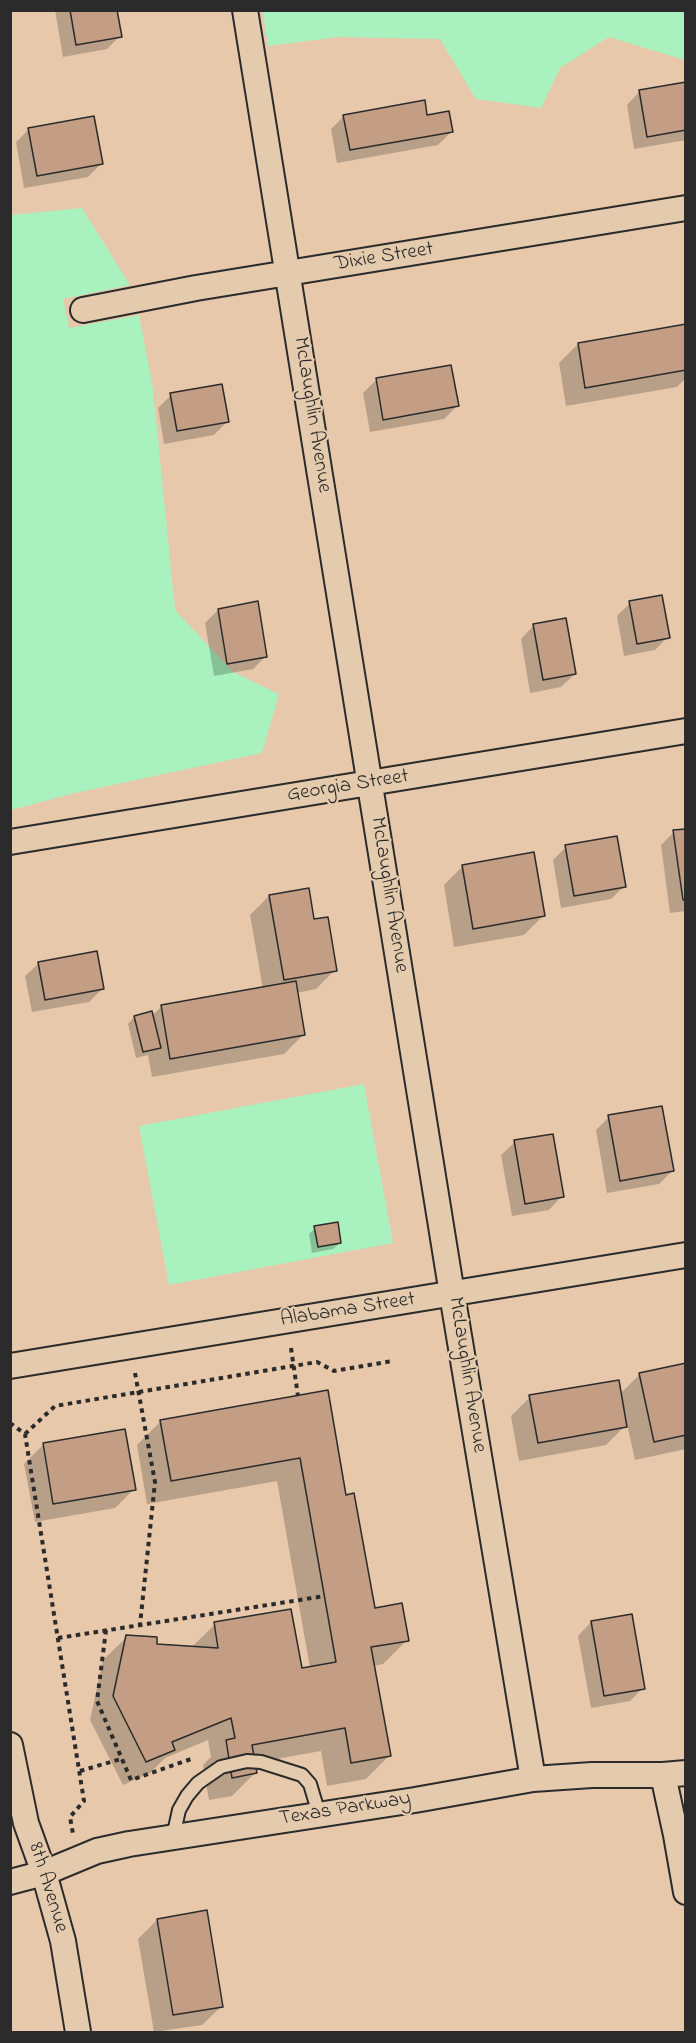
<!DOCTYPE html>
<style>
body{margin:0}
#map{position:relative;width:696px;height:2043px;overflow:hidden;background:#e7c8aa;font-family:"Indie Flower",sans-serif}
canvas{display:block}
.frame{position:absolute;inset:0;border:12px solid #2b2b2b;pointer-events:none}
</style>
<div id="map">
<canvas width="696" height="2043"></canvas>
<div class="frame"></div>
</div>
<script>
const context = document.querySelector('canvas').getContext('2d');
context.lineJoin = 'round';
function fill(path, color) { context.fillStyle = color; context.fill(path, 'evenodd'); }
const toPath = rows => new Path2D(rows.map(r => 'M' + r).join(''));
function stroke(path, color, width, dash) { context.strokeStyle = color; context.lineWidth = width; context.lineCap = dash ? 'butt' : 'round'; context.setLineDash(dash || []); context.stroke(path); }
function drawText(font, color, halo, rows, align = 'center') {
  context.font = font + ' "Indie Flower",sans-serif'; context.lineWidth = 4.5; context.setLineDash([]); context.textBaseline = 'middle'; context.strokeStyle = halo; context.fillStyle = color; for (const [text, x, y, turn = 0] of rows) {
    context.save(); context.translate(x, y); context.rotate((+turn || 0) * Math.PI / 180); context.textAlign = isNaN(turn) ? turn : align; if (halo) context.strokeText(text, 0, 0); context.fillText(text, 0, 0); context.restore();
  }
}
fill(toPath([
 [263,11,685,11,685,60,609,37,560,68,541,108,476,99,440,39,338,37,268,46],
 [82,208,130,285,63,299,69,328,139,315,153,389,175,610,233,672,279,694,262,753,75,793,11,810,11,215],
 [364,1084,393,1243,169,1285,139,1126]
]), '#a9f2bf');
fill(toPath([
 [55,10,116,10,120,36,107,49,63,57],
 [686,83,686,140,634,149,627,105,640,91],
 [344,116,426,117,451,132,438,145,337,163,331,129],
 [29,129,101,164,88,177,24,188,16,142],
 [686,325,686,378,677,387,566,406,559,363,578,344],
 [377,379,457,406,444,419,370,432,363,393],
 [171,395,227,422,214,435,164,444,158,408],
 [630,603,668,637,655,650,624,656,617,616],
 [218,610,266,656,253,669,214,676,205,623],
 [534,625,575,674,561,687,530,693,521,639],
 [686,830,686,911,670,913,661,845,674,832],
 [566,847,624,886,611,899,561,908,553,860],
 [463,866,543,916,524,935,454,947,444,885],
 [269,896,313,921,335,970,316,989,296,993,303,1035,284,1054,152,1077,148,1055,136,1058,128,1024,134,1017,152,1016,162,1006,263,989,250,915],
 [39,963,102,989,89,1002,32,1012,25,976],
 [609,1117,672,1171,659,1184,607,1193,596,1130],
 [515,1142,562,1196,549,1210,512,1216,501,1155],
 [315,1228,340,1243,333,1249,312,1253,309,1234],
 [686,1364,686,1449,635,1460,627,1424,606,1445,519,1461,511,1416,530,1397,620,1394,640,1374],
 [327,1392,345,1497,374,1610,407,1640,383,1664,373,1666,389,1756,366,1779,327,1786,321,1751,254,1763,255,1773,232,1796,209,1800,203,1765,211,1757,208,1740,165,1758,150,1773,123,1785,90,1720,103,1660,127,1637,156,1645,191,1648,215,1624,301,1670,310,1668,277,1481,147,1504,137,1445,161,1421],
 [43,1445,134,1489,115,1508,35,1522,24,1464],
 [591,1622,643,1688,630,1701,591,1708,578,1636],
 [157,1920,222,2006,202,2025,154,2032,138,1939]
]), '#0003');
const building = toPath([
 [70,10,117,10,122,37,76,45,70,10],
 [686,82,686,130,647,137,639,90,686,82],
 [425,100,427,115,449,111,453,132,350,150,343,115,425,100],
 [94,116,103,164,37,176,28,128,94,116],
 [686,324,686,370,585,388,578,343,686,324],
 [451,365,459,406,383,420,376,378,451,365],
 [222,384,229,422,177,431,170,393,222,384],
 [662,595,670,638,637,644,629,601,662,595],
 [258,601,267,657,227,664,218,609,258,601],
 [566,618,576,674,543,680,533,624,566,618],
 [686,829,686,900,683,900,673,830,686,829],
 [617,836,626,887,574,896,565,845,617,836],
 [534,852,545,916,473,929,462,865,534,852],
 [309,888,314,919,328,917,337,971,284,980,269,895,309,888],
 [97,951,104,989,45,1000,38,962,97,951],
 [296,981,305,1035,170,1059,161,1005,296,981],
 [152,1011,161,1048,143,1052,134,1016,152,1011],
 [662,1106,674,1171,620,1181,608,1115,662,1106],
 [553,1134,564,1197,525,1204,514,1140,553,1134],
 [338,1222,341,1243,318,1247,314,1226,338,1222],
 [686,1363,686,1435,654,1442,639,1373,686,1363],
 [619,1380,627,1427,538,1443,529,1395,619,1380],
 [328,1390,346,1495,354,1493,375,1608,402,1603,409,1641,371,1647,391,1756,351,1763,345,1728,252,1745,257,1773,232,1778,226,1740,235,1738,231,1718,172,1742,175,1750,146,1762,113,1696,126,1635,157,1637,157,1644,218,1648,214,1622,291,1609,302,1668,336,1662,300,1458,171,1481,160,1420,328,1390],
 [125,1429,136,1490,53,1504,43,1443,125,1429],
 [632,1614,645,1689,604,1696,591,1621,632,1614],
 [207,1910,223,2007,173,2015,157,1919,207,1910]
]);
fill(building, '#c39e85');
stroke(building, '#2b2b2b', 1.5);
const service = toPath([
 [173,1837,179,1810,187,1796,198,1783,221,1767,247,1761,261,1762,302,1775,310,1784,319,1814]
]);
const minor = toPath([
 [245,10,452,1294,533,1779],
 [83,310,196,288,686,208],
 [10,842,686,731],
 [10,1366,686,1255],
 [10,1745,26,1823,44,1873,63,1941,78,2032],
 [663,1775,676,1835,686,1892],
 [10,1882,44,1873,97,1851,129,1844,415,1800,533,1779,592,1775,663,1775,686,1773]
]);
stroke(service, '#2b2b2b', 16);
stroke(minor, '#2b2b2b', 28);
stroke(toPath([
 [291,1348,298,1396],
 [135,1373,155,1482,140,1625],
 [10,1423,25,1434,84,1801,70,1817,73,1834],
 [25,1434,55,1406,317,1362,334,1371,392,1361],
 [106,1630,97,1701,131,1780,194,1758],
 [58,1638,325,1596],
 [80,1771,121,1759]
]), '#2b2b2b', 4, [4.5, 4.5]);
stroke(service, '#e5cbad', 12);
stroke(minor, '#e5cbad', 24);
drawText('21px', '#2b2b2b', '#e5cbad', [
 ["Dixie Street",384,258,-9],
 ["McLaughlin Avenue",311,415,81],
 ["Georgia Street",348,787,-9],
 ["McLaughlin Avenue",388,895,81],
 ["Alabama Street",348,1311,-9],
 ["McLaughlin Avenue",466,1375,81],
 ["Texas Parkway",345,1810,-9],
 ["8th Avenue",47,1888,73]
]);
</script>
